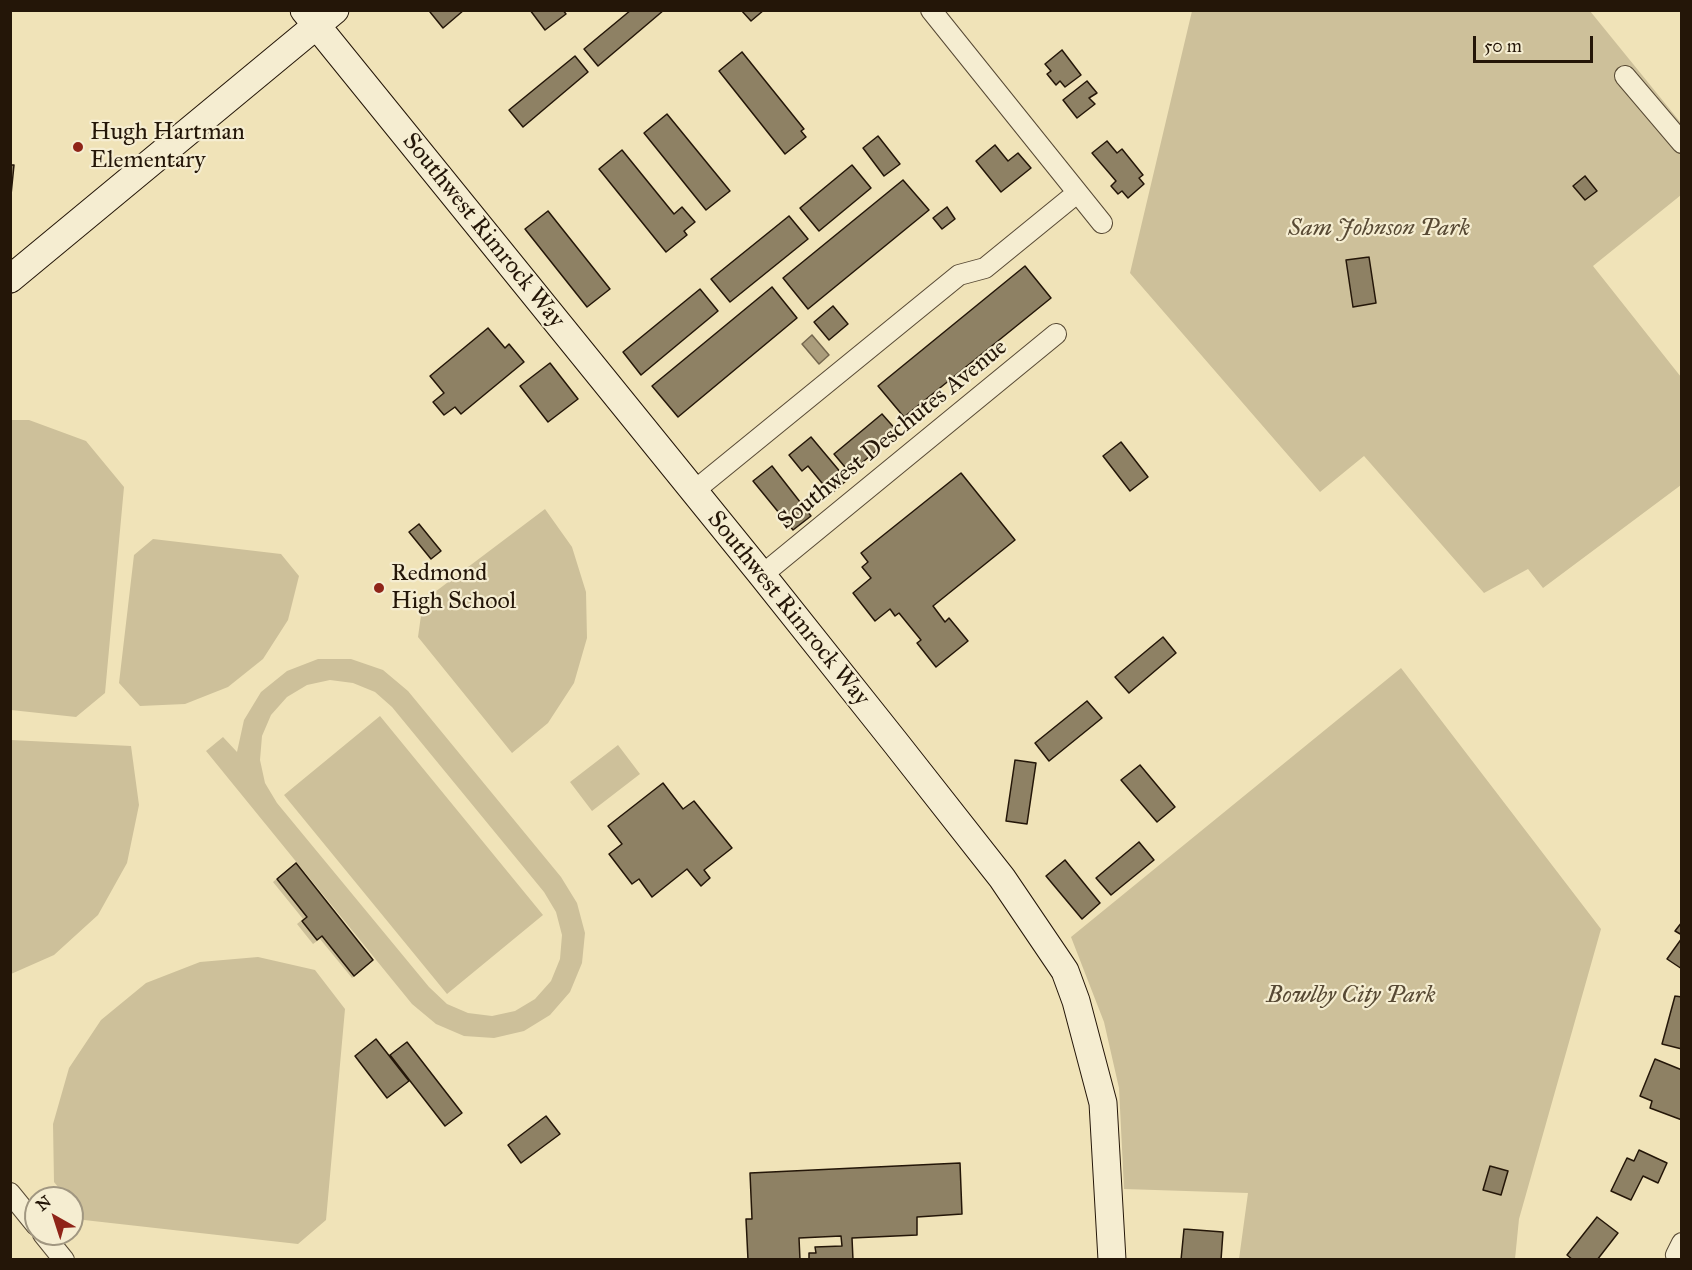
<!DOCTYPE html>
<style>
body{margin:0}
#map{position:relative;width:1692px;height:1270px;overflow:hidden;background:#f0e3b8;font-family:"IM FELL Great Primer",serif}
canvas{display:block}
.frame{position:absolute;inset:0;border:12px solid #241608;pointer-events:none}
.north{position:absolute;left:24px;top:1186px;width:60px;height:60px;box-sizing:border-box;background:#f5edd1;border:2px solid #a19781;border-radius:50%;rotate:321deg;font-size:16px;font-weight:700;line-height:24px;text-align:center;color:#241608}
.north::after{content:'';display:block;margin:auto;width:21px;height:27px;background:#8f2418;clip-path:polygon(50% 0,100% 100%,50% 72%,0 100%)}
.scale{position:absolute;left:1473px;top:36px;width:120px;height:27px;box-sizing:border-box;border:3px solid #241608;border-top:0;padding-left:8px;font-size:18px;line-height:21px;white-space:nowrap;color:#241608;-webkit-text-stroke:4px #f5edd1;paint-order:stroke}
</style>
<div id="map">
<canvas width="1692" height="1270"></canvas>
<div class="frame"></div>
<div class="north">N</div>
<div class="scale">50 m</div>
</div>
<script>
const context = document.querySelector('canvas').getContext('2d');
context.lineJoin = 'round';
function fill(path, color) { context.fillStyle = color; context.fill(path, 'evenodd'); }
const toPath = rows => new Path2D(rows.map(r => 'M' + r).join(''));
function stroke(path, color, width, dash) { context.strokeStyle = color; context.lineWidth = width; context.lineCap = dash ? 'butt' : 'round'; context.setLineDash(dash || []); context.stroke(path); }
function drawText(font, color, halo, rows, align = 'center') {
  context.font = font + ' "IM FELL Great Primer",serif'; context.lineWidth = 4.5; context.setLineDash([]); context.textBaseline = 'middle'; context.strokeStyle = halo; context.fillStyle = color; for (const [text, x, y, turn = 0] of rows) {
    context.save(); context.translate(x, y); context.rotate((+turn || 0) * Math.PI / 180); context.textAlign = isNaN(turn) ? turn : align; if (halo) context.strokeText(text, 0, 0); context.fillText(text, 0, 0); context.restore();
  }
}
fill(toPath([
 [1192,11,1590,11,1681,123,1681,195,1593,266,1681,377,1681,485,1543,588,1528,569,1484,593,1364,456,1320,492,1130,273],
 [11,420,29,420,86,441,124,487,105,693,76,717,11,710],
 [545,509,572,547,586,592,587,638,574,683,548,723,512,753,418,637,423,601],
 [153,539,281,554,299,576,288,620,263,659,228,687,185,704,140,706,119,683,134,555],
 [318,659,351,659,383,670,408,691,561,877,577,903,585,933,582,963,570,992,550,1015,524,1031,494,1038,464,1036,436,1024,412,1004,206,751,223,737,237,752,244,720,261,692,287,671],
 [330,680,353,683,375,692,392,707,544,892,556,912,562,935,560,959,551,981,535,999,515,1011,492,1016,468,1013,447,1004,429,987,277,803,265,783,260,760,262,736,271,715,287,697,307,685],
 [1401,668,1601,929,1519,1219,1515,1259,1239,1259,1248,1193,1124,1189,1119,1088,1104,1022,1071,937],
 [380,716,543,915,447,994,284,795],
 [11,740,131,746,139,805,127,863,98,915,54,955,11,974],
 [618,745,640,774,592,811,570,782],
 [294,864,374,960,352,978,320,939,313,944,297,924,303,919,273,882],
 [258,957,315,970,345,1009,326,1220,298,1244,84,1220,72,1205,72,1198,67,1198,54,1182,53,1124,69,1068,101,1020,146,983,200,962]
]), '#cdc09a');
const water = toPath([
 [812,335,829,355,819,364,802,344,812,335]
]);
fill(water, '#ab9d7c');
stroke(water, '#75674e', 1.5);
const building = toPath([
 [432,10,464,10,443,28,430,12,432,10],
 [530,10,563,10,566,14,545,30,530,10],
 [631,10,664,10,598,66,584,49,631,10],
 [741,10,764,10,751,21,741,10],
 [1062,50,1081,75,1065,87,1060,81,1056,85,1047,74,1051,71,1045,64,1062,50],
 [742,52,804,129,801,131,806,137,785,154,719,71,742,52],
 [575,56,588,72,523,127,509,110,575,56],
 [1087,81,1097,93,1089,98,1095,104,1077,118,1063,100,1087,81],
 [667,114,730,191,706,210,644,133,667,114],
 [878,136,900,164,884,176,863,148,878,136],
 [1107,141,1117,153,1122,149,1143,175,1139,178,1144,184,1128,198,1122,191,1118,194,1111,186,1116,181,1092,153,1107,141],
 [995,145,1008,161,1018,153,1031,168,1001,192,976,161,995,145],
 [622,150,674,214,682,207,695,222,684,231,687,235,666,252,599,169,622,150],
 [10,165,14,165,11,195,10,195,10,165],
 [852,165,871,188,819,231,800,208,852,165],
 [1585,176,1597,191,1585,200,1573,186,1585,176],
 [903,180,929,210,808,309,783,278,903,180],
 [947,207,955,219,942,229,933,218,947,207],
 [548,211,610,289,587,307,525,229,548,211],
 [789,216,808,239,730,302,711,279,789,216],
 [1369,257,1376,303,1353,307,1346,260,1369,257],
 [1025,266,1051,298,904,417,878,386,1025,266],
 [772,287,797,318,678,417,652,386,772,287],
 [700,289,718,311,641,375,623,352,700,289],
 [833,306,848,324,829,340,814,322,833,306],
 [488,328,505,348,509,344,524,362,461,414,455,407,444,415,433,402,444,393,430,376,488,328],
 [550,363,578,399,548,422,520,386,550,363],
 [882,414,898,432,850,473,834,454,882,414],
 [811,437,847,480,831,494,808,466,802,471,789,455,811,437],
 [1121,442,1148,477,1130,491,1103,456,1121,442],
 [772,466,811,516,793,530,753,481,772,466],
 [961,473,1015,540,933,606,945,622,949,618,968,641,936,667,917,643,921,640,899,613,895,616,890,609,875,621,853,593,871,578,862,567,868,562,861,553,961,473],
 [419,524,441,551,431,559,409,532,419,524],
 [1163,637,1176,653,1129,693,1115,677,1163,637],
 [1087,701,1102,718,1049,761,1035,743,1087,701],
 [1015,760,1036,763,1027,824,1006,821,1015,760],
 [1140,765,1175,807,1157,822,1121,780,1140,765],
 [663,783,683,809,694,801,732,848,704,870,710,878,701,886,687,869,652,897,639,879,632,884,609,854,622,844,608,826,663,783],
 [1139,842,1154,860,1111,895,1096,878,1139,842],
 [1065,860,1100,903,1082,919,1046,876,1065,860],
 [296,863,373,960,354,976,322,936,317,940,302,921,307,917,277,879,296,863],
 [1682,922,1682,935,1675,931,1682,922],
 [1682,938,1682,969,1667,959,1682,938],
 [1675,996,1682,997,1682,1049,1662,1044,1675,996],
 [376,1039,409,1081,387,1098,355,1056,376,1039],
 [407,1042,462,1113,445,1126,390,1055,407,1042],
 [1655,1059,1682,1070,1682,1120,1650,1108,1652,1101,1640,1096,1655,1059],
 [546,1116,560,1134,521,1163,508,1145,546,1116],
 [1639,1150,1667,1163,1658,1183,1643,1176,1631,1200,1611,1191,1627,1158,1634,1161,1639,1150],
 [960,1163,962,1214,917,1217,917,1235,852,1238,853,1260,809,1260,809,1253,816,1253,815,1247,842,1246,841,1236,799,1238,800,1260,748,1260,746,1219,752,1219,750,1173,960,1163],
 [1490,1166,1508,1171,1501,1195,1483,1190,1490,1166],
 [1597,1217,1618,1233,1597,1260,1573,1260,1567,1255,1597,1217],
 [1184,1229,1223,1232,1221,1260,1181,1260,1184,1229]
]);
fill(building, '#8e8164');
stroke(building, '#241608', 1.5);
const street = toPath([
 [931,10,1102,223],
 [1625,76,1682,143],
 [694,491,959,275,985,268,1077,193],
 [762,575,1056,334],
 [10,1193,36,1225],
 [43,1234,64,1260],
 [1680,1260,1676,1255,1682,1243]
]);
const secondary = toPath([
 [304,10,762,575,895,742,1002,878,1065,971,1076,1001,1103,1103,1112,1260],
 [10,279,335,10]
]);
stroke(street, '#574934', 22);
stroke(secondary, '#241608', 29);
stroke(street, '#f5edd1', 20);
stroke(secondary, '#f5edd1', 27);
for (const [x, y, r, color] of [
 [78,147,6,"#8f2418"],
 [379,588,6,"#8f2418"]
]) { const dot = new Path2D(); dot.arc(x, y, r, 0, 2 * Math.PI); context.fillStyle = color; context.fill(dot); stroke(dot, '#f5edd1', 2); }
drawText('24px', '#241608', '#f5edd1', [
 ["Hugh Hartman",90,133],
 ["Elementary",90,161],
 ["Redmond",391,574],
 ["High School",391,602]
], 'left');
drawText('italic 24px', '#574934', '#f5edd1', [
 ["Sam Johnson Park",1379,229],
 ["Bowlby City Park",1351,996]
]);
drawText('24px', '#241608', '#f5edd1', [
 ["Southwest Rimrock Way",483,231,51],
 ["Southwest Deschutes Avenue",893,435,-39],
 ["Southwest Rimrock Way",788,609,51]
]);
</script>
